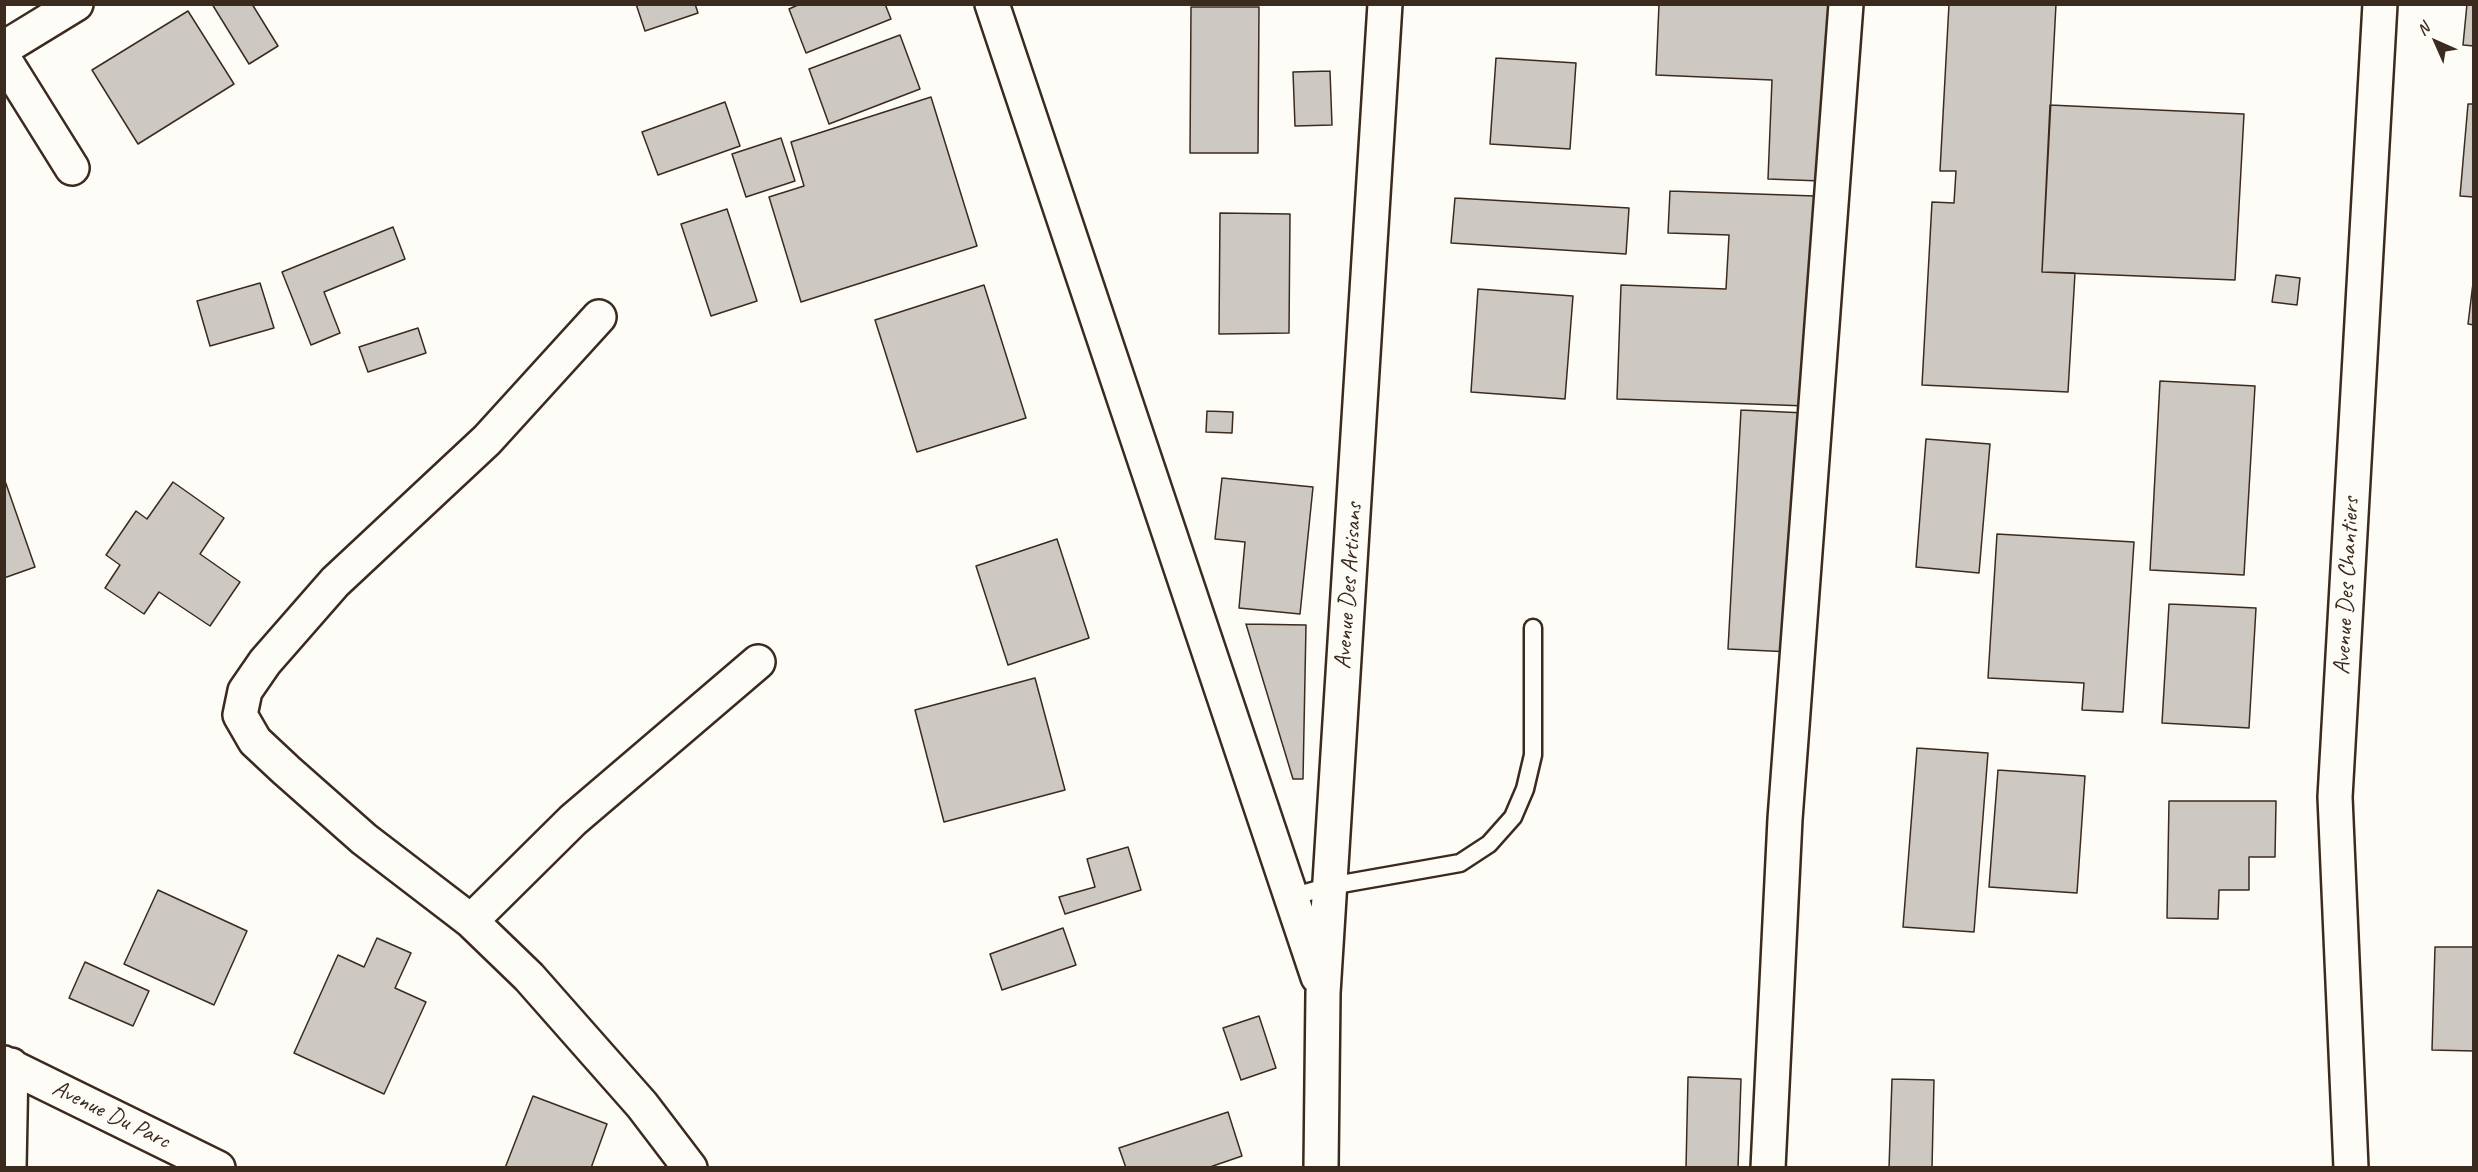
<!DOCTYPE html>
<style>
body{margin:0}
#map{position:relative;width:2478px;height:1172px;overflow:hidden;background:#fdfcf7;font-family:Caveat,sans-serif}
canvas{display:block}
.frame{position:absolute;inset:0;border:6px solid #3b2a1e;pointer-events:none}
.north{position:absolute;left:2406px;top:12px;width:60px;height:60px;-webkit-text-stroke:4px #fdfcf7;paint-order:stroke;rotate:315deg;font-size:16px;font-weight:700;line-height:24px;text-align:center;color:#3b2a1e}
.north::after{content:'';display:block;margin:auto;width:21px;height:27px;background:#3b2a1e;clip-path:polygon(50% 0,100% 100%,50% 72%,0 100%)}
</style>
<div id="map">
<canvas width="2478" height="1172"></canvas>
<div class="frame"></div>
<div class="north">N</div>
</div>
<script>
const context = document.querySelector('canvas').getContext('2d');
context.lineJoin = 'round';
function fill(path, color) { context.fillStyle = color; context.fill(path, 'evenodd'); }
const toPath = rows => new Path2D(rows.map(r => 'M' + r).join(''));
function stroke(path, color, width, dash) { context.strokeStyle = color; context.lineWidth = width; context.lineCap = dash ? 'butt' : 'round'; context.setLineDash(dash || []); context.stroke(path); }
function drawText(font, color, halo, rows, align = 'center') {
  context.font = font + ' Caveat,sans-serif'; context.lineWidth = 4.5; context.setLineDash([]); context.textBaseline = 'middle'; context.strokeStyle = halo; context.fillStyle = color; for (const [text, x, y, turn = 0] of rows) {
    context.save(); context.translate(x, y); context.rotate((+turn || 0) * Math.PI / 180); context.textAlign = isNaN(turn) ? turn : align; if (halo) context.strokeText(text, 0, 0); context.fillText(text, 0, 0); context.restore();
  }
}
const building = toPath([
 [212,4,252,4,278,46,249,64,212,4],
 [636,4,695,4,698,13,645,31,636,4],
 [800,4,885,4,891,19,806,53,789,9,800,4],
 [1659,4,1830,4,1821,181,1768,179,1772,80,1656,75,1659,4],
 [1949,4,2056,4,2042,272,2075,273,2068,392,1922,385,1932,202,1954,203,1956,171,1940,171,1949,4],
 [2467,4,2474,4,2474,46,2463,45,2467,4],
 [1191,7,1259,7,1258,153,1190,153,1191,7],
 [188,11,234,84,138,144,92,70,188,11],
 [900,35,920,89,829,124,809,69,900,35],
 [1496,58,1576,63,1570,149,1490,144,1496,58],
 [1330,71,1332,125,1295,126,1293,72,1330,71],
 [931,97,977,246,801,302,769,197,804,186,791,142,931,97],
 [725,102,740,146,658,175,642,132,725,102],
 [2468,104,2474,104,2474,197,2460,196,2468,104],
 [2050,105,2244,114,2235,280,2042,272,2050,105],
 [781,138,795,181,746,197,732,154,781,138],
 [1670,191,1815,196,1806,406,1617,399,1621,285,1726,289,1729,235,1668,233,1670,191],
 [1455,198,1629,208,1626,254,1451,243,1455,198],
 [727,209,757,301,711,316,681,224,727,209],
 [1220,213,1290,214,1289,333,1219,334,1220,213],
 [393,227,405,259,324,292,340,333,311,345,282,272,393,227],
 [2276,275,2300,278,2297,305,2272,302,2276,275],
 [2474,275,2474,325,2468,324,2474,275],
 [260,283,274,328,210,346,197,301,260,283],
 [984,285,1026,418,917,452,875,320,984,285],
 [1478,289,1573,296,1565,399,1471,392,1478,289],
 [418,328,426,353,368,372,359,347,418,328],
 [2160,381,2255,386,2244,575,2150,570,2160,381],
 [1741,410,1805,413,1791,652,1728,649,1741,410],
 [1207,411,1233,412,1232,433,1206,432,1207,411],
 [1926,439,1990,444,1979,573,1916,567,1926,439],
 [4,478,35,567,4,578,4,478],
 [1222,478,1313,487,1300,614,1239,608,1245,542,1215,539,1222,478],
 [173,482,224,518,200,554,240,582,210,626,159,592,144,614,105,588,120,565,106,555,136,511,147,519,173,482],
 [1997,534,2134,542,2123,712,2082,710,2084,683,1988,678,1997,534],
 [1057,539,1089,638,1008,665,976,566,1057,539],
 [2169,604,2256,608,2249,728,2162,723,2169,604],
 [1246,624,1306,625,1303,779,1293,779,1246,624],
 [1035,678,1065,790,944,822,915,710,1035,678],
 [1917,748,1988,753,1974,932,1903,927,1917,748],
 [1998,770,2085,776,2077,893,1989,887,1998,770],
 [2169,801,2276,801,2275,857,2249,857,2249,890,2219,890,2218,919,2167,918,2169,801],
 [1128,847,1141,890,1065,914,1059,897,1095,887,1087,859,1128,847],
 [158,890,247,931,214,1005,124,964,158,890],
 [1063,928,1076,965,1002,990,990,954,1063,928],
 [377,938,411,953,395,988,426,1002,384,1094,294,1053,338,955,364,967,377,938],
 [2435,947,2474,947,2474,1051,2432,1050,2435,947],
 [85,962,149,991,133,1026,69,998,85,962],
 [1259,1016,1276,1068,1241,1080,1223,1028,1259,1016],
 [1688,1077,1741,1079,1738,1168,1686,1168,1688,1077],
 [1892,1079,1934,1080,1932,1168,1889,1168,1892,1079],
 [533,1096,607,1124,591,1168,505,1168,533,1096],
 [1228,1112,1242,1156,1207,1168,1126,1168,1119,1148,1228,1112]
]);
fill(building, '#cdc8c2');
stroke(building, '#3b2a1e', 1.5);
const lane = toPath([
 [1291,897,1330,886,1460,863,1489,844,1513,817,1525,789,1533,755,1533,628]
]);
const street = toPath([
 [992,4,1318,977],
 [4,48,76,4],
 [4,59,72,168],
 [599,317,487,440,335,582,265,662,245,691,240,715,255,741,286,770,364,839,471,921,529,977,642,1105,690,1168],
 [471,921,573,820,758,662],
 [4,1063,218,1168],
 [9,1168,11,1065],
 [1321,1168,1323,993,1385,4],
 [1768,1168,1785,819,1846,4],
 [2351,1168,2335,797,2380,4]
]);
stroke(lane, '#3b2a1e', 21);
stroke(street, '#3b2a1e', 38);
stroke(lane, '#fdfcf7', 16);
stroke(street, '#fdfcf7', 33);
drawText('24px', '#3b2a1e', '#fdfcf7', [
 ["Avenue Des Artisans",1349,586,-86],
 ["Avenue Des Chantiers",2347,586,-87],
 ["Avenue Du Parc",111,1115,26]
]);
</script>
